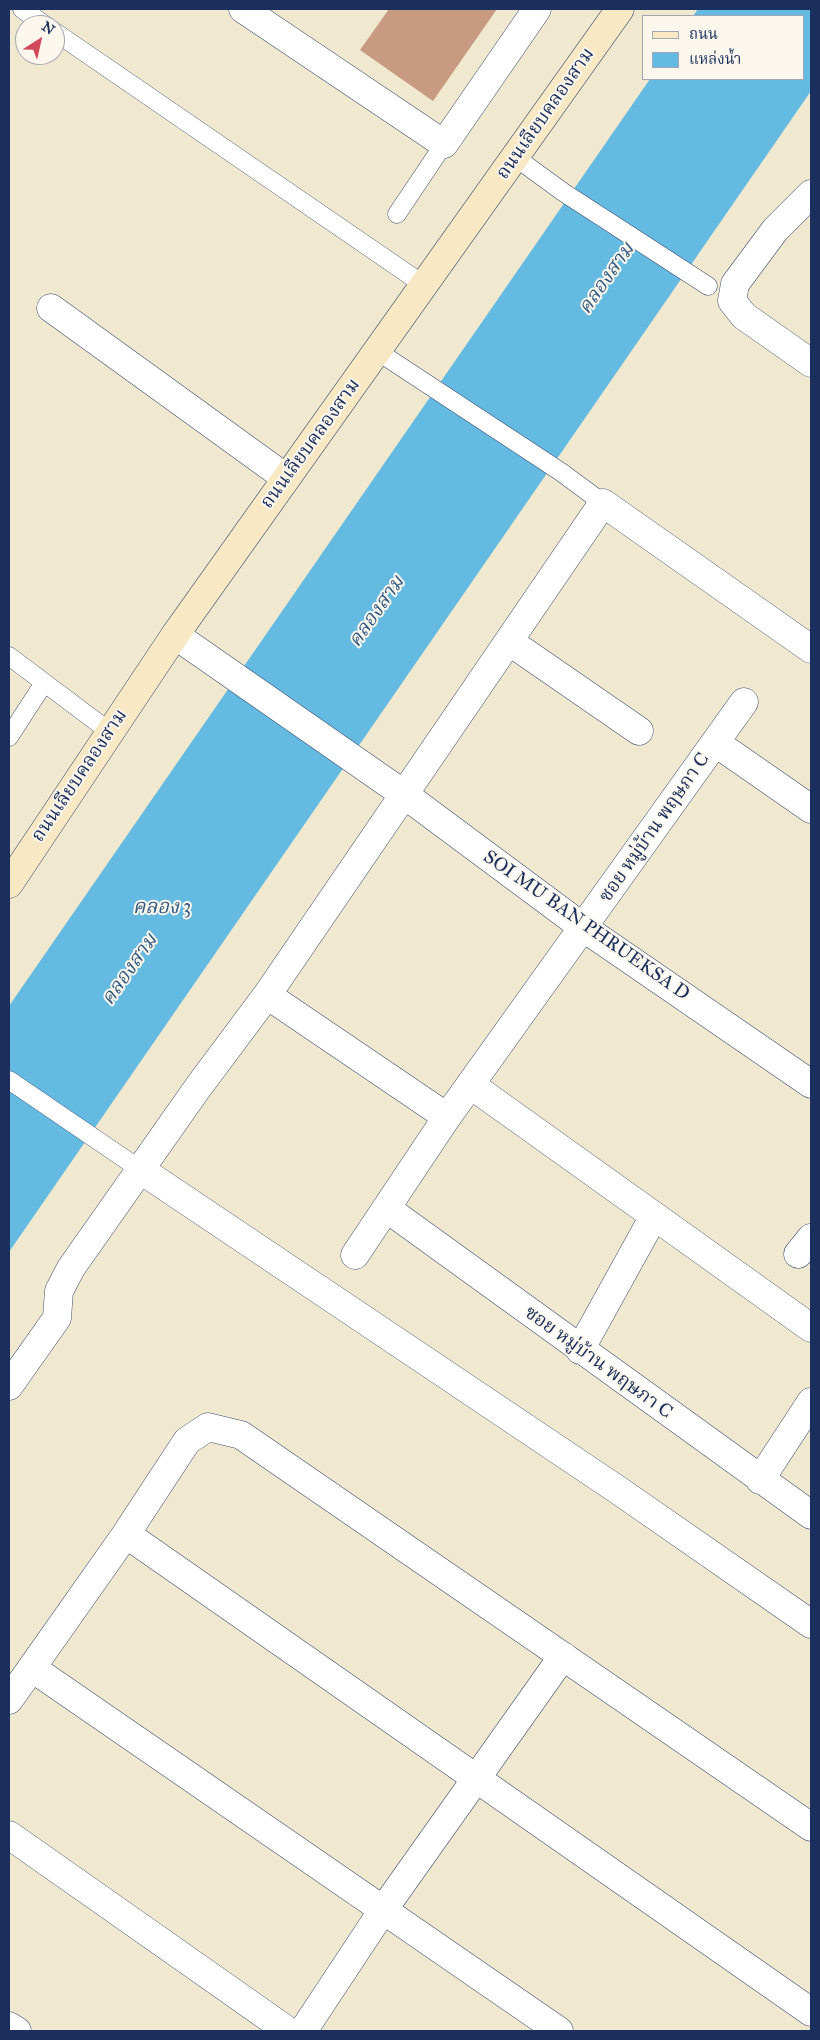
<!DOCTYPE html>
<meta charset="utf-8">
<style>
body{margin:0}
#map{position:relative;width:820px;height:2040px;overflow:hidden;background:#f0e9cf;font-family:"IM FELL Great Primer","Noto Serif Thai",serif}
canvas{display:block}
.frame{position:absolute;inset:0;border:10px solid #1b2f5e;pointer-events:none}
.legend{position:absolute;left:642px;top:15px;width:162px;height:65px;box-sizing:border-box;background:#fbf7ec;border:1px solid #a1a7b3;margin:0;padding:6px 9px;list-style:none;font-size:15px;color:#1b2f5e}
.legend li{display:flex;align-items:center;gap:10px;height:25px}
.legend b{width:25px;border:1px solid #a1a7b3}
.north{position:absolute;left:15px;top:15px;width:50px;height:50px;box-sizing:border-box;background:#fbf7ec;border:1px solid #a1a7b3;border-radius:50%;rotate:35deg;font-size:14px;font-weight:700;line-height:20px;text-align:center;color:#1b2f5e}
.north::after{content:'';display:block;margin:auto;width:18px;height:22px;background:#d1495b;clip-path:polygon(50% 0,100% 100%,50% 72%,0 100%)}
</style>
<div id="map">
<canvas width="820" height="2040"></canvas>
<div class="frame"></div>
<ul class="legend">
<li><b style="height:6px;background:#f8e8c3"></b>ถนน</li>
<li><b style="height:14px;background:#65bae1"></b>แหล่งน้ำ</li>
</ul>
<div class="north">N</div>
</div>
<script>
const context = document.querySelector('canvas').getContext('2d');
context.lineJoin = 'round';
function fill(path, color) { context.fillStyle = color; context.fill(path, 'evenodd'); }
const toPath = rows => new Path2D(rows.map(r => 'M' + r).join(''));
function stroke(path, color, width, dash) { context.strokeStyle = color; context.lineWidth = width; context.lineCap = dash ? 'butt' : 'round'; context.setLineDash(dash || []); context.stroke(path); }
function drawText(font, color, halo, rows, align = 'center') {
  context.font = font + ' "IM FELL Great Primer","Noto Serif Thai",serif'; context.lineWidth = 4; context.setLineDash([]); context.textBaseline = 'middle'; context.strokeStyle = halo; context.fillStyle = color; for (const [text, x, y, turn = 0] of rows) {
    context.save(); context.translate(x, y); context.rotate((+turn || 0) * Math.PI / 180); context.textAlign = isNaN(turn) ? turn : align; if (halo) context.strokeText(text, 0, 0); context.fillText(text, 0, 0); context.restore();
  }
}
fill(toPath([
 [698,9,811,9,811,91,9,1252,9,1006,650,79,804,79,804,16,693,16]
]), '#65bae1');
fill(toPath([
 [389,9,497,9,433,101,360,50]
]), '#c99a82');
const service = toPath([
 [22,9,45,25],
 [55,32,424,285],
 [515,157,563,192,708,286],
 [397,214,444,144],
 [377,351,561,472,603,503],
 [9,656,110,732],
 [9,737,44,683],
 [9,1080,141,1170]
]);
const minor = toPath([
 [243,9,444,144,537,9],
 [811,194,775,230,735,284,732,301,744,316,811,363],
 [51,308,286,478],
 [175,635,405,795,584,928,811,1084],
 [510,642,639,731],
 [716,743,811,809],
 [267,995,447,1117],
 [471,1085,811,1328],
 [141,1170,618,1490,811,1624],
 [386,1208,811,1515],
 [798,1254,811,1238],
 [355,1255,447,1117,744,702],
 [580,1350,654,1216],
 [9,1386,57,1318,59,1291,71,1268,199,1086,267,995,603,503,811,649],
 [760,1480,811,1402],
 [126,1534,811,2012],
 [32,1668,559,2031],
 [9,1700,126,1534,187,1441,208,1427,241,1435,811,1827],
 [9,1835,288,2031],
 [9,2026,17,2031],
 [303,2031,383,1910,563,1656]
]);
const secondary = toPath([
 [9,884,175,635,620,9]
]);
stroke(service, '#3b4b6f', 19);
stroke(minor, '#3b4b6f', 29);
stroke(secondary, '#3b4b6f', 29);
stroke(service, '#fff', 18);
stroke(minor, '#fff', 28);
stroke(secondary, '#f8e8c3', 28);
drawText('19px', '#1b2f5e', '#fbf7ec', [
 ["ถนนเลียบคลองสาม",546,114,-55],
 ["ถนนเลียบคลองสาม",311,444,-54],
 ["ถนนเลียบคลองสาม",80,776,-56],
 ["ซอย หมู่บ้าน พฤษภา C",655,828,-55],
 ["SOI MU BAN PHRUEKSA D",586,926,35],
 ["ซอย หมู่บ้าน พฤษภา C",598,1363,36]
]);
drawText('italic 20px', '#315985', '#fbf7ec', [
 ["คลองสาม",607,279,-55],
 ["คลองสาม",377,612,-55],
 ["คลอง 3",162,908],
 ["คลองสาม",130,970,-55]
]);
</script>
